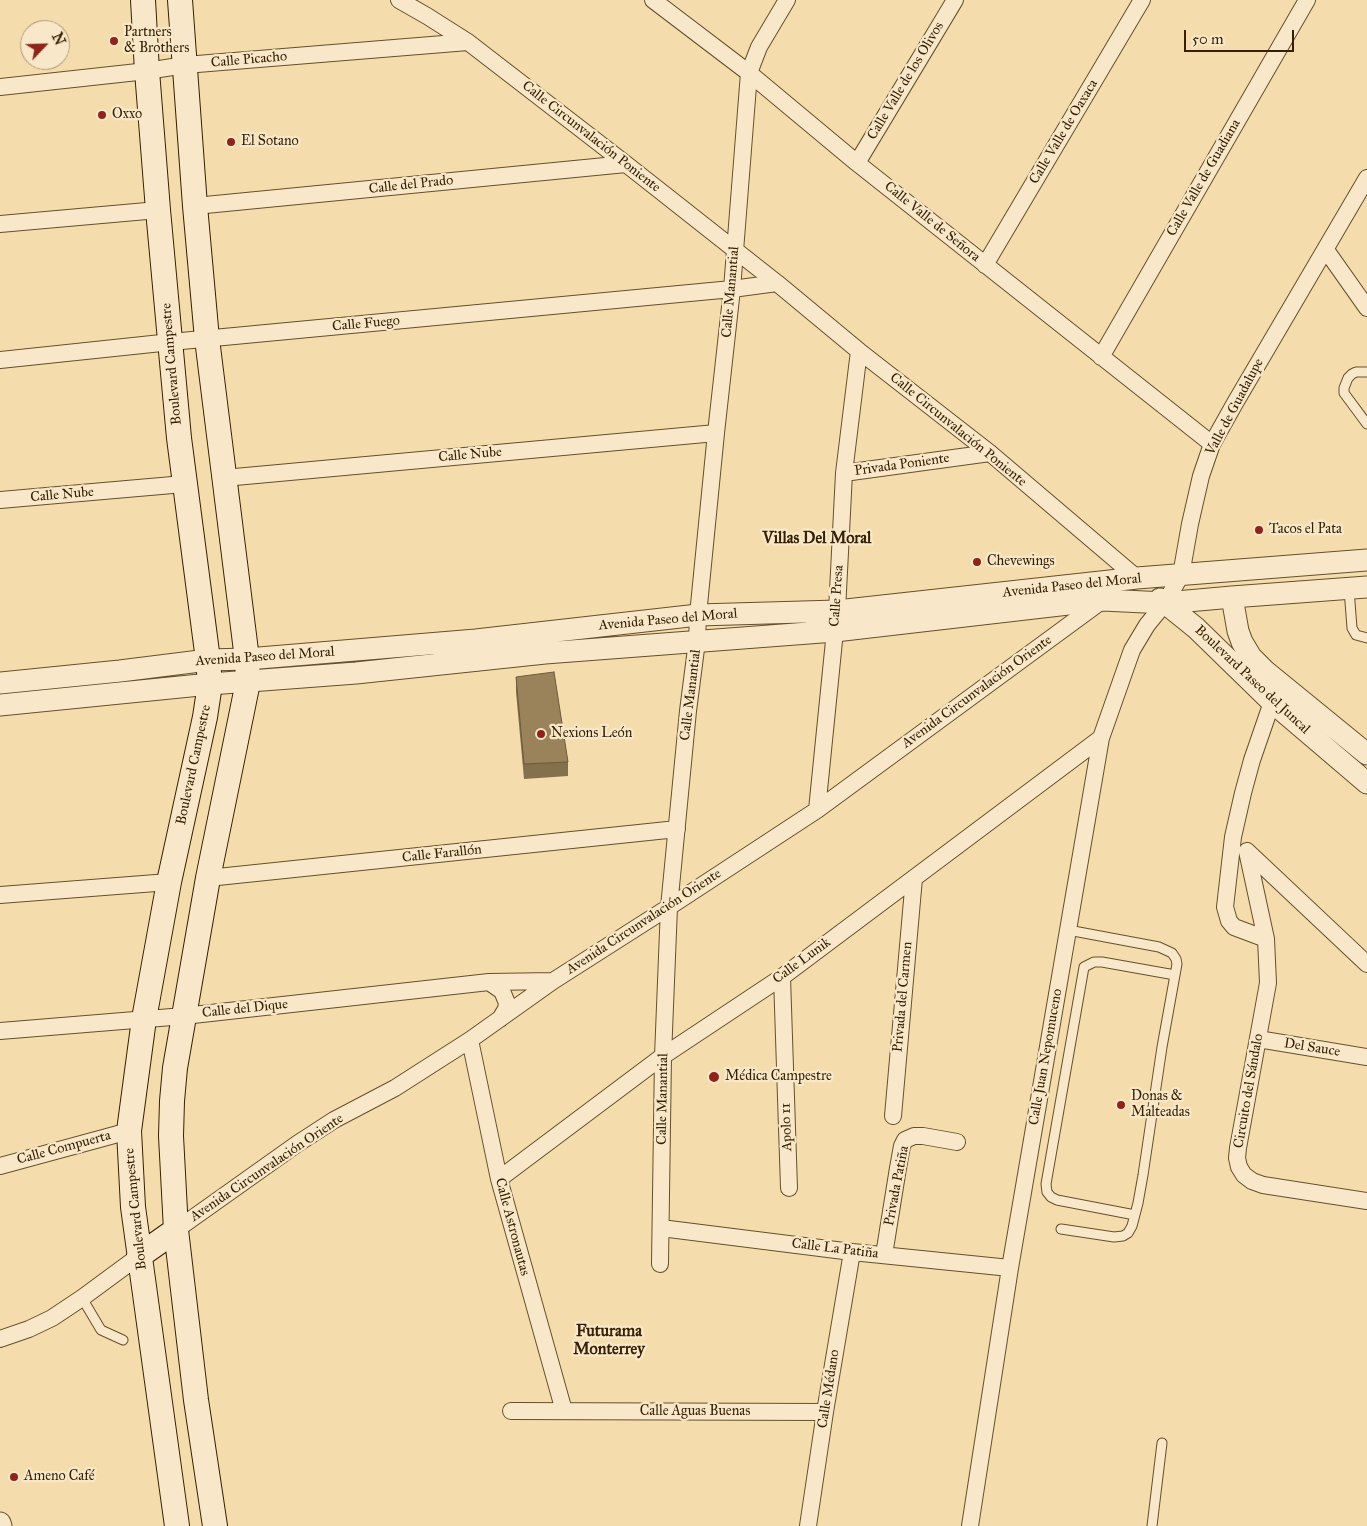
<!DOCTYPE html>
<meta charset="utf-8">
<style>
body{margin:0}
#map{position:relative;width:1367px;height:1526px;overflow:hidden;background:#f5dcac;font-family:"IM FELL Great Primer",serif}
canvas{display:block}
.north{position:absolute;left:20px;top:20px;width:50px;height:50px;box-sizing:border-box;background:#f8e8c9;border:1px solid #ab9879;border-radius:50%;rotate:66deg;font-size:14px;font-weight:700;line-height:20px;text-align:center;color:#372002}
.north::after{content:'';display:block;margin:auto;width:18px;height:22px;background:#8f2418;clip-path:polygon(50% 0,100% 100%,50% 72%,0 100%)}
.scale{position:absolute;left:1184px;top:30px;width:110px;height:22px;box-sizing:border-box;border:2px solid #372002;border-top:0;padding-left:6px;font-size:15px;line-height:18px;white-space:nowrap;color:#372002;-webkit-text-stroke:4px #f8e8c9;paint-order:stroke}
</style>
<div id="map">
<canvas width="1367" height="1526"></canvas>
<div class="north">N</div>
<div class="scale">50 m</div>
</div>
<script>
const context = document.querySelector('canvas').getContext('2d');
context.lineJoin = 'round';
const toPath = rows => new Path2D(rows.map(r => 'M' + r).join(''));
function stroke(path, color, width, dash) { context.strokeStyle = color; context.lineWidth = width; context.lineCap = dash ? 'butt' : 'round'; context.setLineDash(dash || []); context.stroke(path); }
function fill(path, color) { context.fillStyle = color; context.fill(path, 'evenodd'); }
function drawText(font, color, halo, rows, align = 'center') {
  context.font = font + ' "IM FELL Great Primer",serif'; context.lineWidth = 4.5; context.setLineDash([]); context.textBaseline = 'middle'; context.strokeStyle = halo; context.fillStyle = color; for (const [text, x, y, turn = 0] of rows) {
    context.save(); context.translate(x, y); context.rotate((+turn || 0) * Math.PI / 180); context.textAlign = isNaN(turn) ? turn : align; if (halo) context.strokeText(text, 0, 0); context.fillText(text, 0, 0); context.restore();
  }
}
const service = toPath([
 [1367,372,1356,372,1352,374,1348,378,1344,388,1344,393,1367,424],
 [1349,589,1352,628,1356,635,1367,638],
 [1135,1215,1057,1200,1051,1197,1047,1192,1046,1184,1084,967,1094,962,1102,962,1175,975],
 [1061,1229,1114,1237,1123,1236,1128,1233,1132,1226,1138,1203,1143,1175,1162,1047,1177,964,1176,959,1172,953,1159,947,1068,930],
 [82,1298,101,1330,123,1340],
 [1152,1526,1162,1443]
]);
const minor = toPath([
 [399,0,427,16,468,42,626,164,777,283,859,351,990,453,1137,578],
 [653,0,749,73,857,163,1212,444],
 [0,87,147,71,185,65,468,42],
 [857,163,955,0],
 [195,206,626,164],
 [0,224,158,210],
 [1326,250,1367,308],
 [985,265,1142,0],
 [1101,357,1307,0],
 [0,360,171,342,732,289,777,283],
 [844,473,990,453],
 [224,478,716,433],
 [0,500,184,484],
 [817,810,837,611,844,473,859,351],
 [1247,851,1266,939,1268,983,1238,1148,1237,1158,1239,1167,1244,1175,1252,1181,1263,1185,1367,1201],
 [1247,851,1367,964],
 [208,878,677,829],
 [0,895,169,882],
 [1266,939,1234,927,1229,921,1225,907,1233,837,1243,793,1252,760,1272,702],
 [782,977,789,1188],
 [489,982,553,981],
 [0,1031,184,1016,489,982,502,991,507,1003,506,1009,500,1019],
 [1258,1039,1367,1057],
 [470,1040,499,1179,564,1411],
 [893,1116,914,878],
 [0,1166,129,1131],
 [499,1179,663,1056,782,977,1101,738],
 [661,1228,852,1252,1010,1268],
 [176,1230,297,1144,334,1120,395,1088,470,1040,553,981,669,907,817,810,1103,600],
 [884,1255,898,1168,902,1146,905,1140,914,1136,923,1136,957,1142],
 [660,1264,663,1056,669,907,688,711,697,641,698,615,716,433,732,289,749,73,759,47,787,0],
 [0,1339,29,1329,52,1318,82,1298,139,1256],
 [511,1411,825,1412],
 [808,1526,825,1412,852,1252],
 [970,1526,1010,1268,1101,738,1132,650,1147,625,1165,603,1181,575,1190,524,1201,476,1212,444,1235,403,1367,178]
]);
const tertiary = toPath([
 [1232,597,1238,631,1242,642,1251,657,1265,671,1367,754],
 [1160,599,1196,628,1272,702,1367,783],
 [0,683,120,671,208,660,247,659,476,640,698,615,837,611,1137,578,1367,560],
 [0,705,210,684,356,673,545,653,835,631,1103,600,1165,603,1232,597,1367,587],
 [0,1523,1,1526]
]);
const secondary = toPath([
 [143,0,147,71,158,210,179,438,208,660,210,684,205,717,169,882,144,1019,129,1131,133,1207,177,1526],
 [180,0,195,206,207,339,247,659,248,682,208,878,175,1068,172,1101,171,1136,176,1230,196,1400,215,1526],
 [139,1256,176,1230]
]);
stroke(service, '#664f2c', 11);
stroke(minor, '#664f2c', 18);
stroke(tertiary, '#664f2c', 23);
stroke(secondary, '#372002', 26);
stroke(service, '#f8e8c9', 9);
stroke(minor, '#f8e8c9', 16);
stroke(tertiary, '#f8e8c9', 21);
stroke(secondary, '#f8e8c9', 24);
fill(toPath([
 [516,677,568,762,568,776,524,779,516,692]
]), '#84704d');
const building = toPath([
 [554,672,568,762,524,764,516,677,554,672]
]);
fill(building, '#9a825a');
stroke(building, '#6c5b3f', 1);
for (const [x, y, r, color] of [
 [114,41,5,"#8f2418"],
 [102,115,5,"#8f2418"],
 [231,142,5,"#8f2418"],
 [1259,530,5,"#8f2418"],
 [977,562,5,"#8f2418"],
 [541,734,5,"#8f2418"],
 [714,1077,6,"#8f2418"],
 [1121,1105,5,"#8f2418"],
 [14,1477,5,"#8f2418"]
]) { const dot = new Path2D(); dot.arc(x, y, r, 0, 2 * Math.PI); context.fillStyle = color; context.fill(dot); stroke(dot, '#f8e8c9', 2); }
drawText('14px', '#372002', '#f8e8c9', [
 ["Partners",124,33],
 ["& Brothers",124,49],
 ["Oxxo",112,115],
 ["El Sotano",241,142],
 ["Tacos el Pata",1269,530],
 ["Chevewings",987,562],
 ["Nexions León",551,734],
 ["Médica Campestre",725,1077],
 ["Donas &",1131,1097],
 ["Malteadas",1131,1113],
 ["Ameno Café",24,1477]
], 'left');
drawText('14px', '#372002', '#f8e8c9', [
 ["Calle Picacho",249,60,-5],
 ["Calle Valle de los Olivos",906,81,-59],
 ["Calle Valle de Oaxaca",1064,132,-59],
 ["Calle Circunvalación Poniente",591,137,38],
 ["Calle Valle de Guadiana",1204,178,-60],
 ["Calle del Prado",411,185,-6],
 ["Calle Valle de Señora",932,222,39],
 ["Calle Manantial",731,292,-85],
 ["Calle Fuego",366,324,-5],
 ["Boulevard Campestre",172,364,-95],
 ["Valle de Guadalupe",1235,407,-62],
 ["Calle Circunvalación Poniente",958,430,39],
 ["Calle Nube",470,455,-5],
 ["Privada Poniente",902,465,-8],
 ["Calle Nube",62,495,-5],
 ["Avenida Paseo del Moral",1072,586,-6],
 ["Calle Presa",837,596,-86],
 ["Avenida Paseo del Moral",668,620,-5],
 ["Avenida Paseo del Moral",265,657,-4],
 ["Boulevard Paseo del Juncal",1252,680,43],
 ["Avenida Circunvalación Oriente",977,692,-36],
 ["Calle Manantial",691,695,-83],
 ["Boulevard Campestre",194,765,-78],
 ["Calle Farallón",442,854,-6],
 ["Avenida Circunvalación Oriente",644,922,-33],
 ["Calle Lunik",802,961,-36],
 ["Privada del Carmen",903,997,-85],
 ["Calle del Dique",245,1009,-6],
 ["Del Sauce",1312,1048,9],
 ["Calle Juan Nepomuceno",1046,1057,-80],
 ["Circuito del Sándalo",1249,1091,-80],
 ["Calle Manantial",663,1099,-89],
 ["Apolo 11",787,1127,-92],
 ["Calle Compuerta",64,1148,-15],
 ["Avenida Circunvalación Oriente",267,1168,-34],
 ["Privada Patiña",897,1186,-79],
 ["Boulevard Campestre",136,1209,-96],
 ["Calle Astronautas",512,1227,75],
 ["Calle La Patiña",835,1249,7],
 ["Calle Médano",829,1389,-81],
 ["Calle Aguas Buenas",695,1412]
]);
drawText('bold 16px', '#372002', '#f8e8c9', [
 ["Villas Del Moral",817,539],
 ["Futurama",609,1332],
 ["Monterrey",609,1350]
]);
</script>
